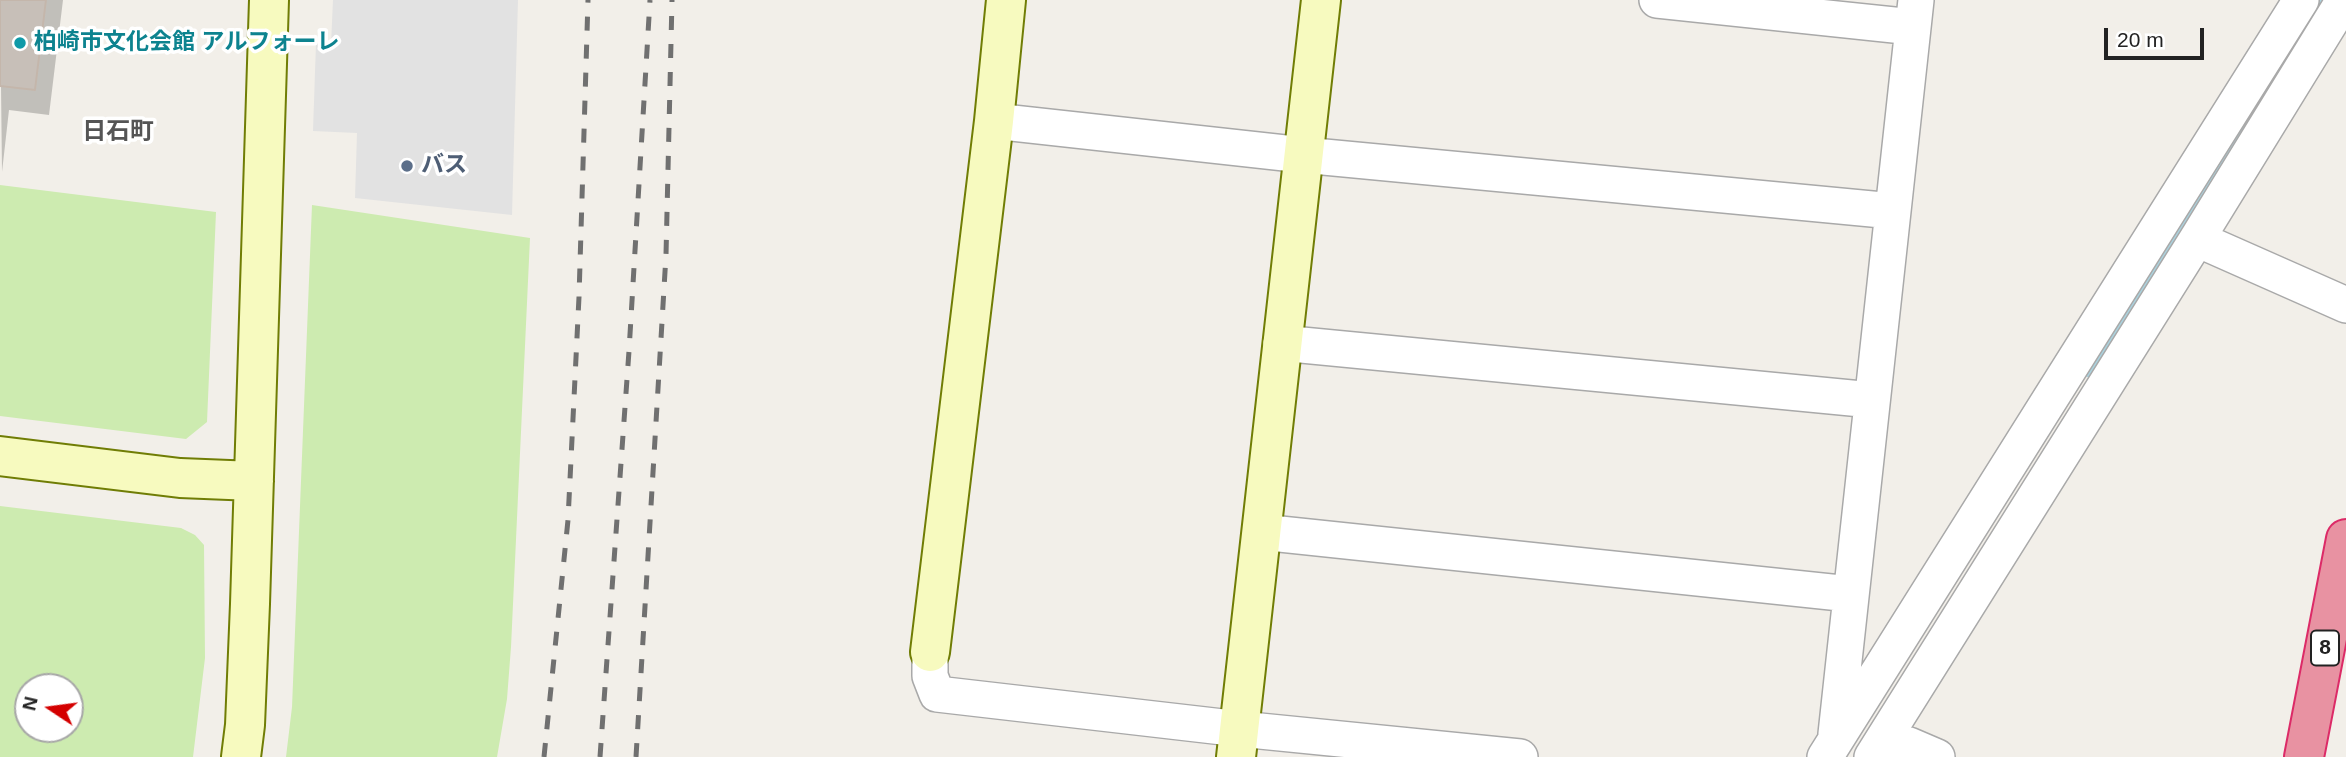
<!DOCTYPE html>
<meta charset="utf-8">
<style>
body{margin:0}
#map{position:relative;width:2346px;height:757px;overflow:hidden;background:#f2efe9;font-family:Helvetica,sans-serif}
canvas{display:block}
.north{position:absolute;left:14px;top:673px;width:70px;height:70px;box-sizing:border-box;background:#fff;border:2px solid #a7a7a7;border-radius:50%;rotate:283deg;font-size:19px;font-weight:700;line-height:28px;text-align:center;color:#222}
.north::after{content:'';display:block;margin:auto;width:24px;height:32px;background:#d40000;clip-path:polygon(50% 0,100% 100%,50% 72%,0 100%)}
.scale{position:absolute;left:2104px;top:28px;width:100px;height:32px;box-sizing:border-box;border:4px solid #222;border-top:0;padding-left:9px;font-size:21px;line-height:24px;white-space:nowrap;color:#222;-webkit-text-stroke:5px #fff;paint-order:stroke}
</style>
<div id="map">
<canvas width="2346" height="757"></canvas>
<div class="north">N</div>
<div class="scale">20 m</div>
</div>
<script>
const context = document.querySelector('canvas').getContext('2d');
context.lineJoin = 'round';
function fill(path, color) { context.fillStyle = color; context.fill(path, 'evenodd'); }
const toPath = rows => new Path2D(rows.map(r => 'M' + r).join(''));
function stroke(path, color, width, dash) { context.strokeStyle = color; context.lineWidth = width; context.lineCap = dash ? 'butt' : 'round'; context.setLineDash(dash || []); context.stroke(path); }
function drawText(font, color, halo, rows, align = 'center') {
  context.font = font + ' Helvetica,"Noto Sans JP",sans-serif'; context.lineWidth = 7; context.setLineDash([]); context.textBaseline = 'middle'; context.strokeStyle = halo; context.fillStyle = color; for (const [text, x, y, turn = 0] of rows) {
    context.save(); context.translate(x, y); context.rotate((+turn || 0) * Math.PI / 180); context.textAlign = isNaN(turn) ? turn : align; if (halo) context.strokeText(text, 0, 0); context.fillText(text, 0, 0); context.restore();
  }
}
fill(toPath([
 [0,185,216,212,207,422,186,439,0,416],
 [312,205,530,238,511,647,507,699,497,757,286,757,292,707],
 [0,506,181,528,195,535,204,545,205,658,193,757,0,757],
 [28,687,70,687,70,729,28,729]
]), '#cdebb0');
fill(toPath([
 [333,0,518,0,512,215,355,198,357,133,313,131,316,43,331,45]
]), '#e2e2e2');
fill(toPath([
 [0,0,63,0,49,115,9,110,2,172]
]), '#0003');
stroke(toPath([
 [2088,372,2324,0]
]), '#aad3df', 10);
const building = toPath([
 [0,0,46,0,35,90,0,86,0,0]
]);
fill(building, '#c7bfb8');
stroke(building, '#c4b6ab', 2);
const street = toPath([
 [1657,0,1913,27],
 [994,121,1303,155,1893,211],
 [2197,239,2346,305],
 [1281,343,1872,400],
 [1261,532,1850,594],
 [930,652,930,676,937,694,1240,729,1520,757],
 [1836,734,1916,0],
 [1825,757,2301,0],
 [1872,757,2197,239,2344,0],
 [1880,757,1909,745,1937,757]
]);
const secondary = toPath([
 [0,456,180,478,254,481],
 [930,652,994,121,1006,0],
 [241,757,245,725,250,604,269,0],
 [1236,757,1321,0]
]);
const highway = toPath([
 [2304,757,2346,539]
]);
stroke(street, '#a9a9a9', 38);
stroke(secondary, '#707d05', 42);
stroke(highway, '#dc2a67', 42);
stroke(street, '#fff', 35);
stroke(secondary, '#f7fabf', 38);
stroke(highway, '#e892a2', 38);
stroke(toPath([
 [544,757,568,520,579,297,588,0],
 [600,757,629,351,650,0],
 [636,757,666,255,672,0]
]), '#707070', 5, [14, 14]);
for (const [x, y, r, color] of [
 [20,43,7,"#0f9aa8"],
 [407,166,7,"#5c6f8a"]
]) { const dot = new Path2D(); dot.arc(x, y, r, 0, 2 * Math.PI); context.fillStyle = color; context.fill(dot); stroke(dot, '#fff', 2.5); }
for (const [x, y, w] of [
 [2325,648,28]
]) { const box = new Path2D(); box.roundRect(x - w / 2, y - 17.5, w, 35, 5); context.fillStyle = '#fff'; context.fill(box); stroke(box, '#222', 2); }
drawText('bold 21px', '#222', null, [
 ["8",2325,648]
]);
drawText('bold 23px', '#0d838f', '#fff', [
 ["柏崎市文化会館 アルフォーレ",34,43]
], 'left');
drawText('bold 23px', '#4e5e75', '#fff', [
 ["バス",421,166]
], 'left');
drawText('bold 24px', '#555', '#fff', [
 ["日石町",118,132]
]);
</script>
